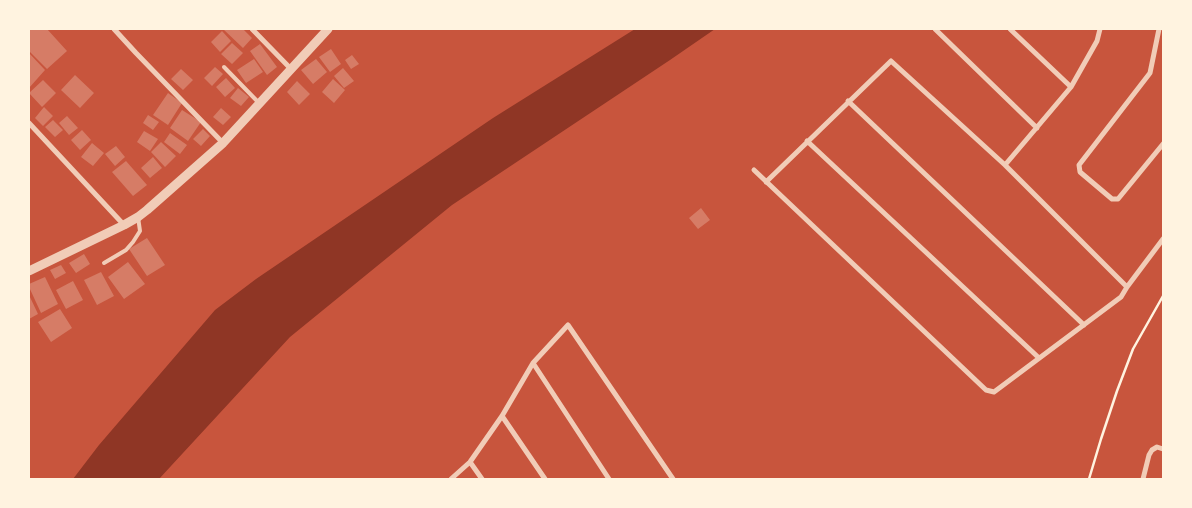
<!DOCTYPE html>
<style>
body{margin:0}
#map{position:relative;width:1192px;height:508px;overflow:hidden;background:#c8553d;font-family:"Source Serif 4",serif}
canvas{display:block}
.frame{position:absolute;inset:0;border:30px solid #fff3e0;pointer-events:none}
</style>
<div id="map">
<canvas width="1192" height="508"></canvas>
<div class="frame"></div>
</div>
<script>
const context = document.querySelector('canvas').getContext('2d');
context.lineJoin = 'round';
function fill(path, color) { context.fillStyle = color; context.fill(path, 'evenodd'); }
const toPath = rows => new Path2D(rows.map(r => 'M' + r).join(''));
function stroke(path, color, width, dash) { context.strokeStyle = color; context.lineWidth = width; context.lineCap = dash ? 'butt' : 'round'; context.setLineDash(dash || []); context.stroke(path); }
fill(toPath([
 [635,29,715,29,670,60,452,205,290,337,159,479,73,479,99,445,215,310,256,279,493,118]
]), '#8f3625');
fill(toPath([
 [29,29,47,29,67,51,47,69,29,51],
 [223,29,243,29,252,38,243,48],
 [222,31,231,41,220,52,211,42],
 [232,43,243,53,232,64,221,54],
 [260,44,277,67,267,75,250,51],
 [331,49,341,64,330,72,319,57],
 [29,53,45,70,29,88],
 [352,55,359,64,351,69,345,60],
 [254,59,263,72,246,83,237,70],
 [316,59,327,72,313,84,301,70],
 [215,67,223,74,212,86,204,78],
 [343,68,354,81,344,88,334,76],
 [181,69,193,80,183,90,171,79],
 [75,75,94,93,80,108,61,90],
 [226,78,235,88,225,97,216,87],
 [333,79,345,90,334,103,322,92],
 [43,80,56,93,42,107,29,93],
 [297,81,310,94,299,105,287,92],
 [238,88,249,97,241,106,230,98],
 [168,93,182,103,168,125,153,115],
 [44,107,53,116,43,126,35,118],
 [221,108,231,117,223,125,213,117],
 [182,110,201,122,188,141,170,128],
 [148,115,159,122,153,130,143,123],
 [67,116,78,128,69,135,59,123],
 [53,120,63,130,55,137,45,127],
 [203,129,210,136,201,146,193,139],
 [82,130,91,140,80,150,71,140],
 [144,131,158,139,150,151,137,142],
 [170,133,187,145,180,154,164,142],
 [161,142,176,156,165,167,151,152],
 [92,143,104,153,93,166,81,157],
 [116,146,125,157,115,166,105,154],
 [153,157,162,168,150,178,141,168],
 [126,161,147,185,133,196,112,172],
 [701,208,710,220,698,229,689,218],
 [147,238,165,265,147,276,129,249],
 [84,254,90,264,76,273,69,263],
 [128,262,145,284,124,299,108,277],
 [61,265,66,273,55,279,50,270],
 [101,272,114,296,97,305,84,280],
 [45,277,58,304,41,313,29,287,29,284],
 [73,281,83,300,66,309,56,290],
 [29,295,38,314,29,319],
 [60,309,72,328,51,342,38,322]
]), '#d67c66');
stroke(toPath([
 [1089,479,1101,439,1117,391,1133,349,1163,296]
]), '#fff3e0', 2.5);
stroke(toPath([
 [224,67,259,103],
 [104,263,126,250,133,242,140,231,138,217]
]), '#f1ccb7', 4);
stroke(toPath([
 [114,29,136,53,223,143],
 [252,29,291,69],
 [935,29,1037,128],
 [1010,29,1071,87],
 [1159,29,1150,73,1079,165,1080,172,1112,199,1118,199,1163,144],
 [848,101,1084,325],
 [29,123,124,225],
 [807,141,1039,358],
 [1005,165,1071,87,1097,41,1100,29],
 [754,170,986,390,994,392,1121,297,1127,287,1163,239],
 [766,182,891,61,1005,165,1127,287],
 [533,363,609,479],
 [502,416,545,479],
 [470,462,482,479],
 [451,479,470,462,502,416,533,363,568,325,673,479],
 [1143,479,1149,455,1152,450,1157,447,1163,449]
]), '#f1ccb7', 5);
stroke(toPath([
 [29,271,124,225,138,217,147,210,223,143,328,29]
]), '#f1ccb7', 9);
</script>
